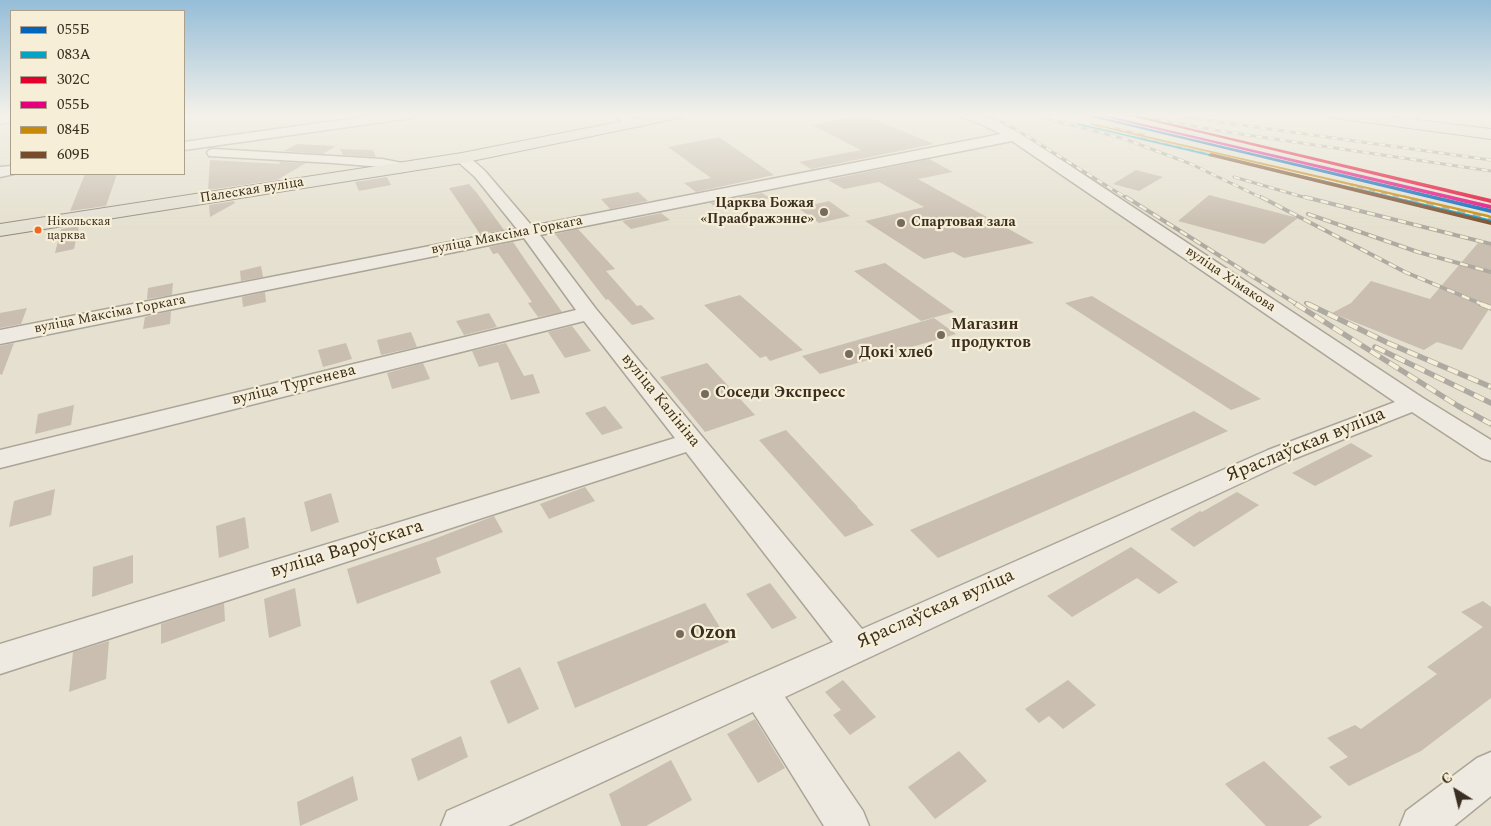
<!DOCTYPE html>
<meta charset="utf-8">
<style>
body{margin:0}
#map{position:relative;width:1491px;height:826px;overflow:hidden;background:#e5e0cf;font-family:Spectral,serif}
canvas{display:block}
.legend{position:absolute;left:10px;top:10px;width:175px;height:165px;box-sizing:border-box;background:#f6eed6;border:1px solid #aba18d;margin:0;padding:6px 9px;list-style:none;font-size:15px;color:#3a2e20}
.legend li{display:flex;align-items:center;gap:10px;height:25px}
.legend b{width:25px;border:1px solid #aba18d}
.north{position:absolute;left:1431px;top:766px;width:50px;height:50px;-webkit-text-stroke:4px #f6eed6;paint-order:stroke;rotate:324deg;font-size:14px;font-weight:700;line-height:20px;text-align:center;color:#3a2e20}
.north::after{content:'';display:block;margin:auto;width:18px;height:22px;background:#3a2e20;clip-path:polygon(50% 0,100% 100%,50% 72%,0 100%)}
</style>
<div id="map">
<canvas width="1491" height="826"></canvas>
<ul class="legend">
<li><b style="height:6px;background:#0065bd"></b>055Б</li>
<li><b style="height:6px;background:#03a3c5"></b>083А</li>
<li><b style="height:6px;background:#e4002b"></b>302С</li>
<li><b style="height:6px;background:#e5007d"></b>055Ь</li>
<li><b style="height:6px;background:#c88808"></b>084Б</li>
<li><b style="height:6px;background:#7a4b2a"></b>609Б</li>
</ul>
<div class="north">С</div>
</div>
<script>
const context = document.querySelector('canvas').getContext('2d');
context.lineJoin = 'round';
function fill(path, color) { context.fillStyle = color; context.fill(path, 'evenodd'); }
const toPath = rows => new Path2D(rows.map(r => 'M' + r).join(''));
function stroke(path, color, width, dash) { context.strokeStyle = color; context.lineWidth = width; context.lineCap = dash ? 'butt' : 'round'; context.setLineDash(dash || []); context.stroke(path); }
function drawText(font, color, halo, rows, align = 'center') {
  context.font = font + ' Spectral,serif'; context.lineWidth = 4.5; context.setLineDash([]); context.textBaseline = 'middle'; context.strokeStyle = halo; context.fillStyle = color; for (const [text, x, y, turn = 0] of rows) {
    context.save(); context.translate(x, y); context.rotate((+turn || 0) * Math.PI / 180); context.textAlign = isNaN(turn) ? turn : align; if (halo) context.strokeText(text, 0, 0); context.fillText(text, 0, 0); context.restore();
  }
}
fill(toPath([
 [857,116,866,116,934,144,811,169,799,162,861,150,812,125],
 [719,137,774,175,696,192,684,183,711,178,668,147],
 [297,144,336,146,323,154,283,151],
 [340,149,373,150,376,157,343,155],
 [929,159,953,172,918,179,1034,243,964,258,953,252,924,259,865,221,924,207,879,182,844,189,828,180],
 [210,160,280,164,279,162,306,163,277,180,208,190],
 [1136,170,1163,177,1139,191,1113,184],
 [85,174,117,174,106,206,70,211],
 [387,177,391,185,359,191,355,182],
 [469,184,477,193,504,230,480,234,449,188],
 [638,192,648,201,610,209,601,199],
 [762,193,770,198,718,209,710,203],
 [1209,195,1298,218,1264,244,1178,221],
 [234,201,235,203,210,217,209,205],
 [829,201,850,216,819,223,798,208],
 [661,213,670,220,631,229,622,221],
 [79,226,74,249,55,253,61,229],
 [578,229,615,269,606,271,637,306,641,305,655,319,632,325,608,299,606,300,555,234],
 [513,242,528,264,562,312,538,317,528,303,532,302,498,253,493,254,489,247],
 [1478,243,1491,246,1491,306,1462,350,1437,342,1424,350,1332,313,1351,303,1371,281,1430,299],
 [885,263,954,312,921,321,854,271],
 [261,266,263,277,241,281,240,271],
 [173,283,172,295,147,299,148,288],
 [265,292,266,302,243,307,242,297],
 [740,295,803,350,770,361,766,356,760,358,704,305],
 [1092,296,1261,399,1231,410,1065,303],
 [27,308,21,324,0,328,0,313],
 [171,311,170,324,143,329,145,317],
 [489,313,497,327,464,335,456,321],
 [934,318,956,334,820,374,802,356],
 [572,326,591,351,565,358,548,332],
 [411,332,417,347,381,355,377,340],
 [14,343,2,375,0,374,0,346],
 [346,343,352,359,323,367,318,350],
 [506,343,524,376,533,374,540,393,511,400,498,362,479,367,472,351],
 [423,363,430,379,392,389,387,373],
 [707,363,755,415,705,432,660,377],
 [74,405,71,425,35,434,38,414],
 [605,406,623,428,602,435,585,413],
 [1194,411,1228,431,938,558,910,530],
 [786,430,858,507,857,507,874,525,845,537,759,440],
 [1351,443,1373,456,1315,486,1292,473],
 [585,487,595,501,549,519,540,504],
 [55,489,51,515,9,527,14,501],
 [1237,492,1259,505,1194,547,1170,529,1200,511,1202,512],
 [331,493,339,522,311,532,304,502],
 [494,516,503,532,436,558,441,573,357,604,347,569,429,541],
 [245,517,249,548,219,558,216,526],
 [1131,547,1178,582,1159,594,1137,578,1072,617,1047,596],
 [133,555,133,583,92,597,93,567],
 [770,583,797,618,772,629,746,594],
 [295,588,301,626,269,638,264,599],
 [1483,601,1491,607,1491,698,1421,751,1349,786,1329,767,1348,757,1327,738,1355,725,1361,729,1437,674,1427,667,1483,627,1461,612],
 [224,603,225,621,161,644,161,624],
 [705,603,729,642,575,708,557,662],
 [109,641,106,679,69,692,73,652],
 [520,667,539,709,508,724,490,681],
 [843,680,876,717,850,735,833,715,841,710,825,692],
 [1068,680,1096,705,1063,729,1049,716,1039,723,1025,709],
 [755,719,785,768,758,783,727,734],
 [461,736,468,757,418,781,411,759],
 [959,751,987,781,935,819,908,787],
 [671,760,692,800,646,826,621,826,609,794],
 [1264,761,1322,817,1308,826,1266,826,1225,784],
 [353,776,358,800,300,826,297,802]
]), '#c9beb0');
const minor = toPath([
 [11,114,11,122,0,124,0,116,11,114],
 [384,114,418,114,412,118,184,150,184,142,384,114],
 [611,114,627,114,643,123,641,126,631,126,611,114],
 [960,114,979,114,989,117,1019,133,1066,163,1423,398,1491,440,1491,461,1482,458,1412,412,1286,462,785,697,863,811,869,826,824,826,753,712,508,826,441,826,447,811,833,642,686,452,0,674,0,644,675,438,584,321,0,468,0,450,576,310,524,238,0,344,0,330,517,229,475,177,457,161,455,158,457,155,462,154,467,155,485,171,532,226,1001,134,979,123,961,117,960,114],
 [1012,141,1395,402,1268,450,862,629,596,309,540,235,1012,141],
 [1408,114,1424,114,1408,124,1398,124,1396,121,1398,118,1408,114],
 [214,149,382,159,407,164,410,167,407,170,402,172,382,167,333,163,209,156,207,153,209,150,214,149],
 [11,166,11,174,14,174,0,177,0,167,11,166],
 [1491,752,1491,796,1454,826,1400,826,1406,811,1477,758,1491,752]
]);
const major = toPath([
 [658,114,686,114,684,117,679,118,462,163,0,236,0,224,462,153,658,114],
 [1327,114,1368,114,1491,129,1491,139,1334,118,1329,117,1327,114]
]);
stroke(minor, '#aba598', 3);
stroke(major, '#908a7f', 2);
fill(minor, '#eeeae1');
fill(major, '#e4e0d2');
const railFar2 = toPath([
 [983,114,1009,125,1128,199],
 [1029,114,1125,139,1191,164,1264,199],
 [1126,114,1220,131,1491,171],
 [1177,116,1491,160],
 [1109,127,1143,135],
 [1135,137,1211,155],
 [1234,177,1310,199],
 [1352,185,1408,199]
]);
const railFar1 = toPath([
 [1126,197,1298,305],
 [1261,197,1405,272,1484,305],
 [1305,197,1491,244],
 [1403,197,1491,219],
 [1308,214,1418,252,1491,272],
 [1306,303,1311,305]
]);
const rail = toPath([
 [1296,304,1458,406,1491,424],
 [1308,304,1388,343,1491,387],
 [1481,304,1491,308],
 [1375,347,1491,403]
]);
stroke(railFar2, '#aeaaa1', 3);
stroke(railFar1, '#aeaaa1', 4);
stroke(rail, '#aeaaa1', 5.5);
stroke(railFar2, '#f6eed6', 2, [6]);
stroke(railFar1, '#f6eed6', 2.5, [8]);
stroke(rail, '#f6eed6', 4, [11]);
fill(toPath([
 [1079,114,1087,114,1491,209,1491,213,1079,114]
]), '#0065bd');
fill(toPath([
 [1077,123,1489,219,1491,220,1491,222,1079,125,1077,124,1077,123]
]), '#03a3c5');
fill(toPath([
 [1122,114,1130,114,1491,199,1491,203,1122,114]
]), '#e4002b');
fill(toPath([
 [1092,114,1100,114,1491,205,1491,209,1092,114]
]), '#e5007d');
fill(toPath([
 [1090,123,1489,215,1491,216,1491,218,1092,125,1090,124,1090,123]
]), '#c88808');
fill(toPath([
 [1211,153,1491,221,1491,225,1209,156,1208,155,1211,153]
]), '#7a4b2a');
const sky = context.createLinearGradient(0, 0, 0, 230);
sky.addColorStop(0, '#95bdd8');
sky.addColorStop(0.5, '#f3f1e9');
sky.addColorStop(1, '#f3f1e900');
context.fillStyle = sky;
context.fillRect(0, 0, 1491, 230);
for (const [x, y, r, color] of [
 [824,212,5,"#766c5d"],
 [901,223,5,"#766c5d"],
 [38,230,4.5,"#f26522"],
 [941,335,5,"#766c5d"],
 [849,354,5,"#766c5d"],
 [705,394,5,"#766c5d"],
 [680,634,5,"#766c5d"]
]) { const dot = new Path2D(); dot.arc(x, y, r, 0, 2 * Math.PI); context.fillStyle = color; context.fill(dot); stroke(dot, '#f6eed6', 2); }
drawText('12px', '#3a2e20', '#f6eed6', [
 ["Нікольская",47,223],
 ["царква",47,237]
], 'left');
drawText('14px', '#3a2e20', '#f6eed6', [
 ["Палеская вуліца",252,191,-9],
 ["вуліца Максіма Горкага",507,236,-11],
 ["вуліца Хімакова",1230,280,34],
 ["вуліца Максіма Горкага",110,315,-11]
]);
drawText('bold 14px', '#3a2e20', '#f6eed6', [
 ["Царква Божая",814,204],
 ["«Праабражэнне»",814,220],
 ["Спартовая зала",911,223,"left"]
], 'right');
drawText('bold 16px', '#3a2e20', '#f6eed6', [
 ["Магазин",951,326],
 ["продуктов",951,344],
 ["Докі хлеб",859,354],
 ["Соседи Экспресс",715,394]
], 'left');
drawText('16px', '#3a2e20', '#f6eed6', [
 ["вуліца Тургенева",294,386,-14],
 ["вуліца Калініна",660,401,51]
]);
drawText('19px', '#3a2e20', '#f6eed6', [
 ["Яраслаўская вуліца",1306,446,-22],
 ["вуліца Вароўскага",347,550,-17],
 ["Яраслаўская вуліца",936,610,-24]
]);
drawText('bold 19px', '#3a2e20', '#f6eed6', [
 ["Ozon",690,634]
], 'left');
</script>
